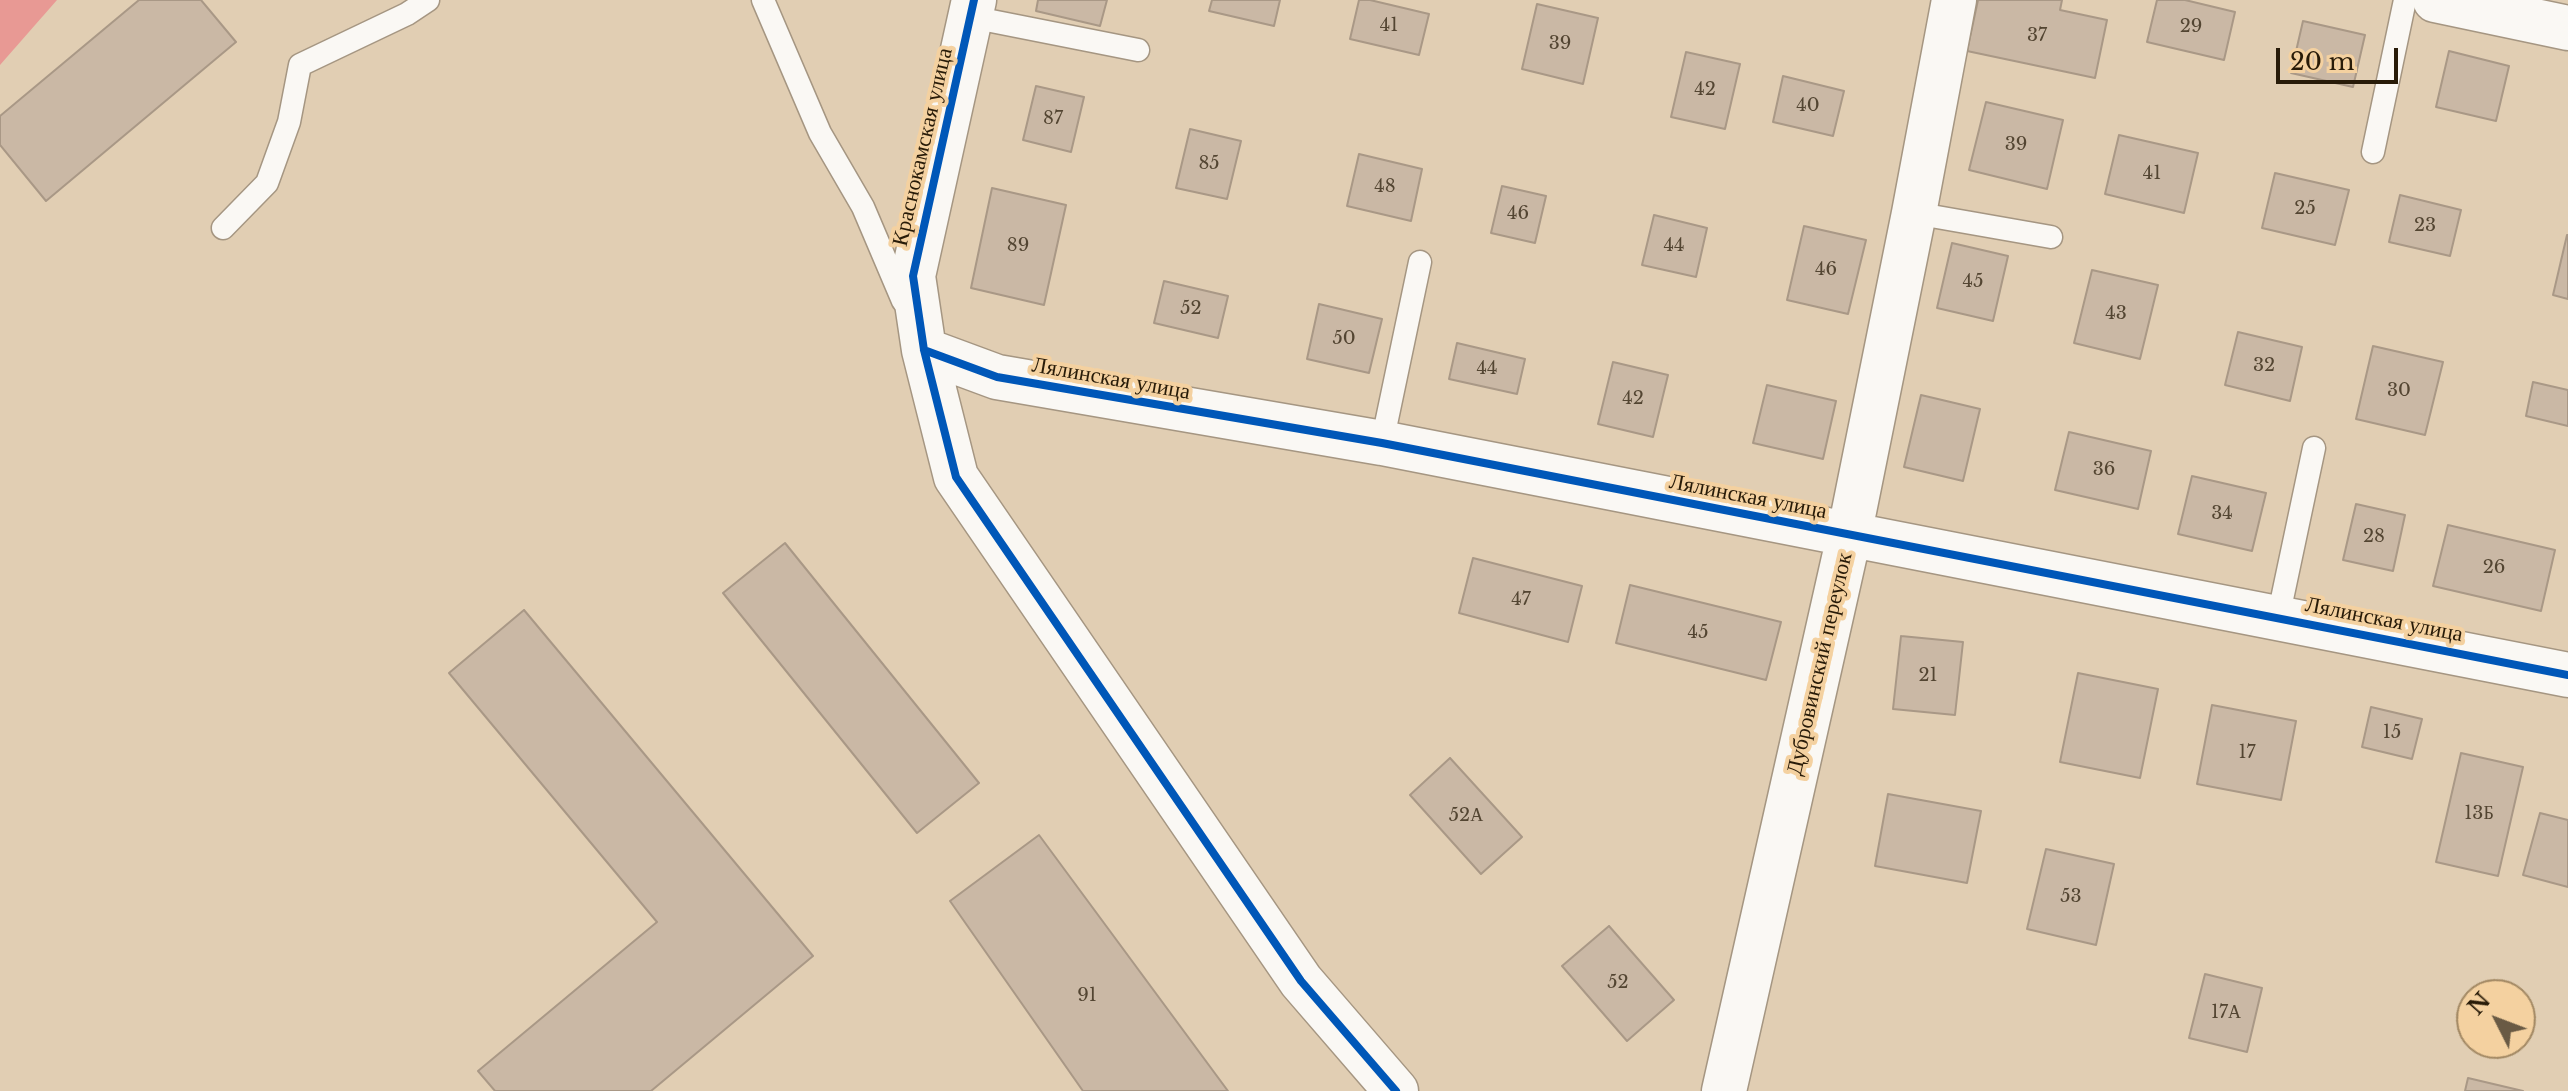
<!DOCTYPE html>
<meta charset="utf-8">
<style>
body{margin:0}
#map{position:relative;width:2568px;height:1091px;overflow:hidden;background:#e1ceb3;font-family:"Libre Baskerville",serif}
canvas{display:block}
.north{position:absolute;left:2456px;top:979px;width:80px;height:80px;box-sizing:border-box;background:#f4d1a0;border:2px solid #a28863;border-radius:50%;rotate:312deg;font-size:22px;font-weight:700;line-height:32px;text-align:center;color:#281b08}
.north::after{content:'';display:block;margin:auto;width:28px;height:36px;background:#695a44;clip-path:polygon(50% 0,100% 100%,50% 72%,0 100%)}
.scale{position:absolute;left:2276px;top:48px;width:122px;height:36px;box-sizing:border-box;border:4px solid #281b08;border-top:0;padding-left:10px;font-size:24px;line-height:28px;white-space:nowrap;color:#281b08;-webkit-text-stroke:6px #f4d1a0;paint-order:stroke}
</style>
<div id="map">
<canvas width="2568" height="1091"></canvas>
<div class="north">N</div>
<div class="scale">20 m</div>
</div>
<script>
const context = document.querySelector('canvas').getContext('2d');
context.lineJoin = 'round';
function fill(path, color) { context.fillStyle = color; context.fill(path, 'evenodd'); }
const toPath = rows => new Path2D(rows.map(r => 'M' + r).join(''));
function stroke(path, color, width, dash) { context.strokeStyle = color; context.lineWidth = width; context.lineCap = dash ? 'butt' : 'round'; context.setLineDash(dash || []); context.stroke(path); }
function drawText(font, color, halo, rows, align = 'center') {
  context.font = font + ' "Libre Baskerville",serif'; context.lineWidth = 8; context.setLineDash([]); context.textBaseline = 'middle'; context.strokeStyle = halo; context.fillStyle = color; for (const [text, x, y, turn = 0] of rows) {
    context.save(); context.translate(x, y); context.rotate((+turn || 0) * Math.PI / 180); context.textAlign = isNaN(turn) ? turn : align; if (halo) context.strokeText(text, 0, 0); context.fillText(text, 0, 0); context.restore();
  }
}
fill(toPath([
 [0,0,57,0,0,65]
]), '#e89994');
const building = toPath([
 [139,0,201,0,236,42,46,201,0,145,0,116,139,0],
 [1038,0,1107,0,1100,26,1036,11,1038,0],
 [1212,0,1280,0,1274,26,1209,11,1212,0],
 [1359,0,1370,0,1429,14,1419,55,1350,39,1359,0],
 [1978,0,2062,0,2060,10,2107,20,2095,78,1967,51,1978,0],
 [2157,0,2185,0,2235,12,2224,60,2147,42,2157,0],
 [1537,4,1598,18,1583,84,1522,69,1537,4],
 [2303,21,2365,35,2353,87,2291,73,2303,21],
 [2449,51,2509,66,2496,121,2436,107,2449,51],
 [1686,52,1740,64,1725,129,1671,117,1686,52],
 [1783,76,1844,91,1833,136,1773,122,1783,76],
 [1036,86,1084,97,1071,152,1023,140,1036,86],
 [1986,102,2063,120,2047,189,1969,170,1986,102],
 [1190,129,1241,141,1227,199,1176,188,1190,129],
 [2119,135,2198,153,2184,213,2105,194,2119,135],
 [1359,154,1422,169,1411,221,1347,206,1359,154],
 [2275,173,2349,190,2335,245,2262,228,2275,173],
 [1502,186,1546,196,1535,243,1491,233,1502,186],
 [992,188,1066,205,1044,305,971,288,992,188],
 [2400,195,2461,210,2450,256,2389,242,2400,195],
 [1654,215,1707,228,1696,277,1642,265,1654,215],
 [1804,226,1866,240,1848,314,1787,300,1804,226],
 [2567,235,2568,235,2568,299,2553,295,2567,235],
 [1952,243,2008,256,1993,321,1937,308,1952,243],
 [2092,270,2158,285,2140,359,2074,343,2092,270],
 [1164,281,1228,296,1218,338,1154,323,1164,281],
 [1319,304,1382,319,1369,373,1307,359,1319,304],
 [2238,332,2302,347,2290,401,2225,385,2238,332],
 [1457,343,1525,359,1517,394,1449,379,1457,343],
 [2373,346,2443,362,2425,435,2356,419,2373,346],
 [1613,362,1668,375,1653,437,1598,424,1613,362],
 [2533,382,2568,390,2568,426,2526,416,2533,382],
 [1767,385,1836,401,1823,459,1753,443,1767,385],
 [1921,395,1980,409,1963,481,1904,467,1921,395],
 [2069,432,2151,451,2138,509,2055,490,2069,432],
 [2192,476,2266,493,2252,551,2178,534,2192,476],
 [2356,504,2405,515,2393,571,2343,560,2356,504],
 [2448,525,2555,550,2541,611,2433,586,2448,525],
 [785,543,979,783,917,833,723,593,785,543],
 [1473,558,1582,586,1568,642,1459,613,1473,558],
 [1630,585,1781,622,1766,680,1616,643,1630,585],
 [524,610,813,956,651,1091,495,1091,478,1071,657,922,449,673,524,610],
 [1901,636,1963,642,1955,715,1893,709,1901,636],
 [2078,673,2158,689,2140,778,2060,762,2078,673],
 [2212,705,2296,721,2281,800,2197,784,2212,705],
 [2371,707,2422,719,2412,759,2362,747,2371,707],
 [2461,753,2523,767,2498,876,2436,862,2461,753],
 [1450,758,1522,837,1481,874,1410,795,1450,758],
 [1888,794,1981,811,1967,883,1875,866,1888,794],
 [2540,813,2568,820,2568,887,2523,875,2540,813],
 [1039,835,1228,1091,1083,1091,950,901,1039,835],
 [2046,849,2114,864,2096,945,2027,929,2046,849],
 [1609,926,1674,1000,1627,1041,1562,966,1609,926],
 [2205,974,2262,988,2247,1052,2189,1038,2205,974],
 [2468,1078,2523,1091,2465,1091,2468,1078]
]);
fill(building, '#cab8a5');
stroke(building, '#a99886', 2);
const lane = toPath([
 [763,0,820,133,863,207,903,301],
 [971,17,1138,50],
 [2373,152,2405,0],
 [1914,213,2051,237],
 [223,228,267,183,289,122,300,65,407,14,428,0],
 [1382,443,1420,262],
 [2278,618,2314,448]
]);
const street = toPath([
 [974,0,913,276,924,350,956,477,1301,981,1396,1091],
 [2435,0,2568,28],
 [924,350,997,377,1382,443,2568,675],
 [1724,1091,1849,536,1914,213,1954,0]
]);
stroke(lane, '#a59682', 25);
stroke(street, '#a59682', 47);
stroke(lane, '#faf8f4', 22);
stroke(street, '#faf8f4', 44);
stroke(toPath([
 [974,0,913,276,924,350,956,477,1301,981,1396,1091],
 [924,350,997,377,1382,443,2568,675]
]), '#0057b8', 8);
drawText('18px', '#534532', null, [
 ["41",1389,26],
 ["29",2191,27],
 ["37",2037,36],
 ["39",1560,44],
 ["42",1705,90],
 ["40",1808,106],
 ["87",1053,119],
 ["39",2016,145],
 ["85",1209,164],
 ["41",2152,174],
 ["48",1385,187],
 ["25",2305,209],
 ["46",1518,214],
 ["23",2425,226],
 ["89",1018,246],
 ["44",1674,246],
 ["46",1826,270],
 ["45",1973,282],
 ["52",1191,309],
 ["43",2116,314],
 ["50",1344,339],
 ["32",2264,366],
 ["44",1487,369],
 ["30",2399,391],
 ["42",1633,399],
 ["36",2104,470],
 ["34",2222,514],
 ["28",2374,537],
 ["26",2494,568],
 ["47",1521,600],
 ["45",1698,633],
 ["21",1928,676],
 ["15",2392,733],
 ["17",2247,753],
 ["13Б",2479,814],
 ["52А",1466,816],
 ["53",2071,897],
 ["52",1618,983],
 ["91",1087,996],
 ["17А",2226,1013]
]);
drawText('22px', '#281b08', '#f4d1a0', [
 ["Краснокамская улица",923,147,-77],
 ["Лялинская улица",1111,379,10],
 ["Лялинская улица",1748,497,11],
 ["Лялинская улица",2384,620,11],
 ["Дубровинский переулок",1820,664,-77]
]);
</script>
